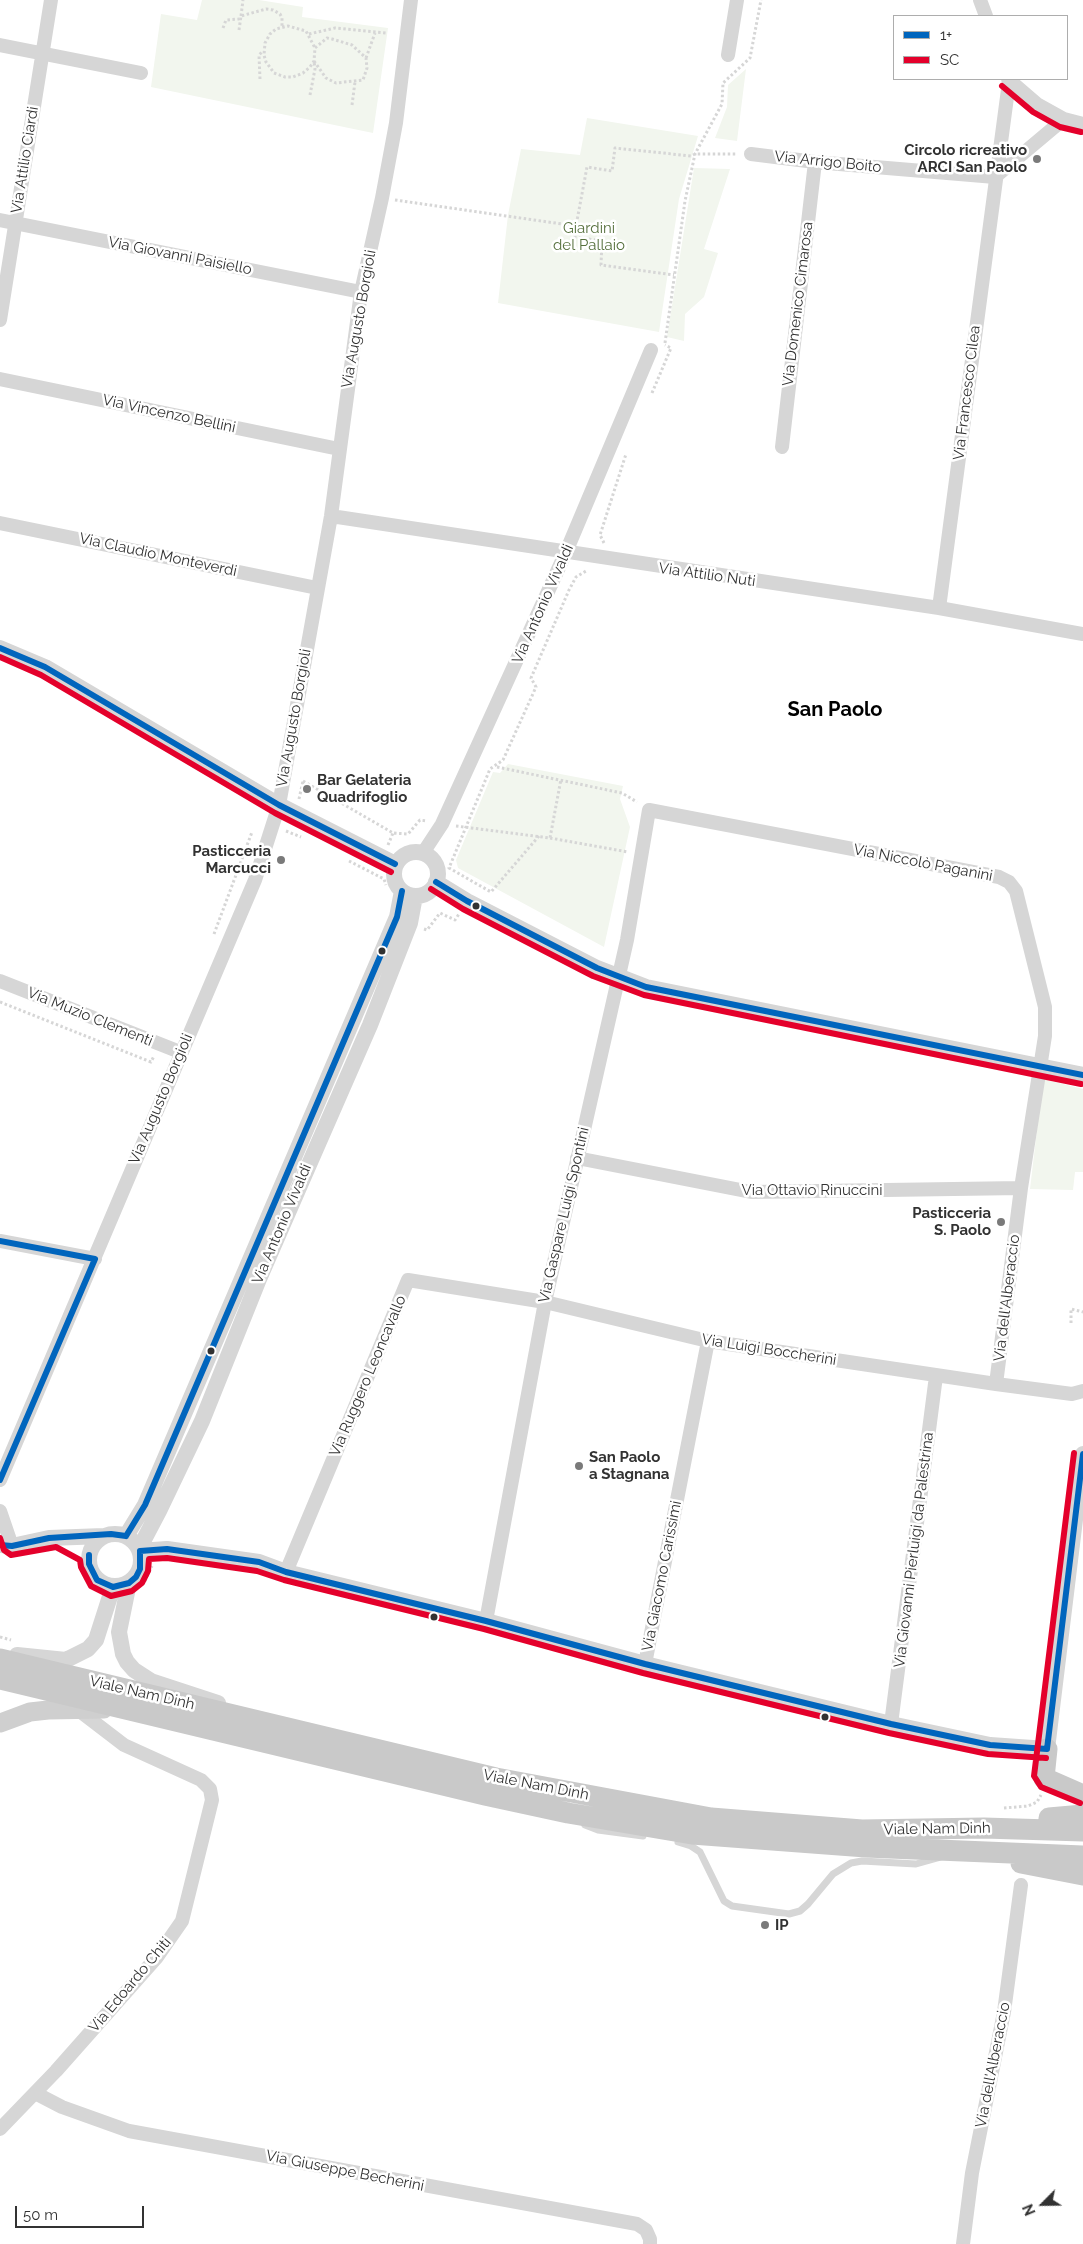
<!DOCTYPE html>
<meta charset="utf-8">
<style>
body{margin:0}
#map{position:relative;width:1083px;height:2244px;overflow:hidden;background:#fff;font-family:Raleway,sans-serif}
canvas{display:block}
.legend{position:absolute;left:893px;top:15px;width:175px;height:65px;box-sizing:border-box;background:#fff;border:1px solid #adadad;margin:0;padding:6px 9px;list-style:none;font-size:15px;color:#323232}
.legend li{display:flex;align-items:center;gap:10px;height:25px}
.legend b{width:25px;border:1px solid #adadad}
.north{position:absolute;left:1018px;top:2179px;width:50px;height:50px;-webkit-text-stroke:4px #fff;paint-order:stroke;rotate:247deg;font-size:14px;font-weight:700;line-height:20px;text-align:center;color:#323232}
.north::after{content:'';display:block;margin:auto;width:18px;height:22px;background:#323232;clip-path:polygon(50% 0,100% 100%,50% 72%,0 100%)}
.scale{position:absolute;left:15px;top:2206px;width:129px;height:22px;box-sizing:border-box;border:2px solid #323232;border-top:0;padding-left:6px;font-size:15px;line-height:18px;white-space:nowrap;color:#323232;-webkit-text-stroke:4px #fff;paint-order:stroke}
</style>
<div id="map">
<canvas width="1083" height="2244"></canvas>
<ul class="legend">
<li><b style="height:6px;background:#0065bd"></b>1+</li>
<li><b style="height:6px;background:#e4002b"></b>SC</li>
</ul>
<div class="north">N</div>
<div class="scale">50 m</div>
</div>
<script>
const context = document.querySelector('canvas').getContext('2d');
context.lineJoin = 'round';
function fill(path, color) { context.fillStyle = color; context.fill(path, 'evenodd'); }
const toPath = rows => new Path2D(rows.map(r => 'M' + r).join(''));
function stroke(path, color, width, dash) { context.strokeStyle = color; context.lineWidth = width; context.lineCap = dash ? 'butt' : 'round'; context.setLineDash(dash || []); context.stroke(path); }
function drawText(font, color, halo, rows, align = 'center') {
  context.font = font + ' Raleway,sans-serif'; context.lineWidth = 5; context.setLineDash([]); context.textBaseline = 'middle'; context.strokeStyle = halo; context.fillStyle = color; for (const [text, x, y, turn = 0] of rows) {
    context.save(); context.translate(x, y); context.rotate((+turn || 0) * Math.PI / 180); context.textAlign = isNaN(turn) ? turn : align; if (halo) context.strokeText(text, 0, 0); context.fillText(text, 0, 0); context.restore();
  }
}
fill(toPath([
 [202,0,259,0,303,7,302,17,388,28,373,133,151,87,161,14,197,20],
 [746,69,737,141,715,138,727,107,728,85],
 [587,118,698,136,679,199,659,332,498,303,508,215,521,149,580,155],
 [694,168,730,169,704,249,718,253,704,297,685,314,684,341,667,337],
 [508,764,623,786,620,799,630,827,604,947,458,868,456,860,493,772,500,773],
 [1043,1079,1083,1089,1083,1172,1075,1172,1073,1190,1030,1189]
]), '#f2f6ee');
stroke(toPath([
 [241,16,243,0],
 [223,28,226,20,239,19],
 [239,30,241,16,266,9,273,10,280,14,282,18,282,27],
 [309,34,335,28,386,33],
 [366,58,375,33],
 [314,61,326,78,336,83,363,80,367,68,366,58,352,45,332,39,327,38,315,48,314,61,310,67,303,73,293,77,285,77,274,73,266,62,264,55,265,43,270,34,276,29,288,26,306,31,315,48],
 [260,79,259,55,263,51],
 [310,95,315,69,314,61],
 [352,105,355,82],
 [395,200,576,226,587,167,612,171,615,148,691,156,695,154,737,154],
 [576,226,575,237,602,241,601,265,674,275],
 [665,343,685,201,695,154,722,104,723,83,750,58,761,0],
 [652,393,671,348,665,345],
 [604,543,600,535,626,454],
 [497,767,622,793,637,802],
 [303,781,393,833,408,834,420,820,427,821],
 [299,799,303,781],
 [456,826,550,838,561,779],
 [286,831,301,837],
 [539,836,491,892,449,868,490,769,503,760,536,687,531,678,569,590,576,577,586,571],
 [550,838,628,852],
 [388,845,393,833],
 [349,861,384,879,386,885],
 [424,929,427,930,440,913,455,920,459,914],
 [214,934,252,832],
 [0,1002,151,1062,154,1056],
 [1071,1323,1071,1309,1083,1312],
 [145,1581,152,1566],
 [0,1637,11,1640],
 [1004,1808,1028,1806,1037,1802,1041,1795]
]), '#d6d6d6', 3, [2.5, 2.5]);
stroke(toPath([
 [585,1825,598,1830,643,1836],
 [678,1842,691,1846,700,1852,724,1901,732,1906,789,1914,800,1911,808,1904,833,1874,851,1863,862,1861,916,1864,941,1857]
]), '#d6d6d6', 7);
stroke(toPath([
 [980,0,986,16],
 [0,45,141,73],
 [728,55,737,0],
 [1008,79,1037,104,1064,119,1083,124],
 [751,154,815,162,995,177,1064,119],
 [0,220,361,292],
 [0,320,51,0],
 [0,379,339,449],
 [782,447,815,162],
 [331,516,939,608,1083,634],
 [0,523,317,588],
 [939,608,1009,82],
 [423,853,442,824,566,552,651,350],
 [0,981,180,1052],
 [577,1158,751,1192,1021,1188],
 [0,1241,95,1259],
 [0,1480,255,880,279,805,331,516,361,292,382,198,396,123,411,0],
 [0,1511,12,1546],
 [286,1572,408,1280,545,1302,708,1341,996,1384,1072,1394,1083,1391],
 [486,1621,545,1302,627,940,649,810,999,877,1009,882,1016,891,1045,1007,1045,1036,1021,1188,996,1384],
 [645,1664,708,1341],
 [891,1724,936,1376],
 [35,2093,62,2107,129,2131,637,2224,646,2230,650,2239,650,2244],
 [0,2129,56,2071,157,1957,182,1921,212,1800,210,1789,201,1780,124,1745,77,1709],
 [963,2244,972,2173,1004,2012,1021,1885]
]), '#d6d6d6', 14);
stroke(toPath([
 [0,648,45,667,279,805,395,864],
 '394 874a22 22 0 1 1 44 0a22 22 0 1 1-44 0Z',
 [436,882,467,901,597,968,646,987,1083,1075],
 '89 1560a26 26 0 1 1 52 0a26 26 0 1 1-52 0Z',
 [126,1536,145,1505,397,917,402,891],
 [0,1545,12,1546,49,1538,104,1536],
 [139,1549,159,1511,202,1421,259,1279,370,1025,410,923,415,896],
 [140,1551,167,1549,259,1562,286,1572,486,1621,645,1664,891,1724,990,1745,1047,1749,1083,1454],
 [129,1583,119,1632,123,1654,127,1662,134,1670,151,1681,218,1703],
 [17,1655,66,1660,88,1649,96,1640,113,1587]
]), '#d6d6d6', 16);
stroke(toPath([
 [0,1723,30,1712,48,1710,104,1709]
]), '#cfcfcf', 19);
stroke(toPath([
 [0,1659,496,1778,711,1818,862,1830,984,1828,1083,1831],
 [0,1679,485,1795,568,1813,692,1834,866,1847,1083,1856],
 [1047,1749,1044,1778,1083,1795],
 [1049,1818,1083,1815],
 [1021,1863,1083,1875]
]), '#c9c9c9', 21);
stroke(toPath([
 [0,648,45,667,279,805,395,864],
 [436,882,467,901,597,968,646,987,1083,1075],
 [0,1241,95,1259],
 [0,1480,95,1259],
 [126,1536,145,1505,397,917,402,891],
 [0,1545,12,1546,49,1538,111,1534,126,1536],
 [140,1551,167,1549,259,1562,286,1572,486,1621,645,1664,891,1724,990,1745,1047,1749],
 [89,1555,89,1564,97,1580,113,1587,129,1583,136,1577,140,1569,140,1551],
 [1047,1749,1083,1454]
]), '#0065bd', 6);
stroke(toPath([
 [1002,86,1033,112,1060,127,1081,132],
 [0,657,41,675,275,813,391,872],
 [431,889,463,909,593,976,644,995,1081,1084],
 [1074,1453,1034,1776,1041,1787,1080,1803],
 [0,1538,4,1550,11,1555,56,1547,80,1560,81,1567,91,1586,111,1596,132,1591,142,1583,148,1571,149,1559,167,1558,257,1571,284,1580,484,1629,643,1673,889,1733,988,1754,1046,1758]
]), '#e4002b', 6);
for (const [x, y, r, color] of [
 [1037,159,5,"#7a7a7a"],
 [307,789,5,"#7a7a7a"],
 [281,860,5,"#7a7a7a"],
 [476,906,4.5,"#323232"],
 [382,951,4.5,"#323232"],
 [1001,1222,5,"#7a7a7a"],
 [211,1351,4.5,"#323232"],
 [579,1466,5,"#7a7a7a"],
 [434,1617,4.5,"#323232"],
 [825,1717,4.5,"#323232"],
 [765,1925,5,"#7a7a7a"]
]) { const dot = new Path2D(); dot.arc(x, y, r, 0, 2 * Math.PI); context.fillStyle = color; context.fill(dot); stroke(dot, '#fff', 2); }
drawText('bold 15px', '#323232', '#fff', [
 ["Circolo ricreativo",1027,150],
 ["ARCI San Paolo",1027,167],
 ["Bar Gelateria",317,780,"left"],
 ["Quadrifoglio",317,797,"left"],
 ["Pasticceria",271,851],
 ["Marcucci",271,868],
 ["Pasticceria",991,1213],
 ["S. Paolo",991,1230],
 ["San Paolo",589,1457,"left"],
 ["a Stagnana",589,1474,"left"],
 ["IP",775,1925,"left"]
], 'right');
drawText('15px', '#323232', '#fff', [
 ["Via Attilio Ciardi",25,160,-81],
 ["Via Arrigo Boito",828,162,6],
 ["Via Giovanni Paisiello",180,256,11],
 ["Via Domenico Cimarosa",798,304,-83],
 ["Via Augusto Borgioli",359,319,-80],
 ["Via Francesco Cilea",967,393,-83],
 ["Via Vincenzo Bellini",169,414,12],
 ["Via Claudio Monteverdi",158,555,12],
 ["Via Attilio Nuti",707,575,8],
 ["Via Antonio Vivaldi",543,604,-66],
 ["Via Augusto Borgioli",294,718,-80],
 ["Via Niccolò Paganini",923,863,11],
 ["Via Muzio Clementi",90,1017,22],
 ["Via Augusto Borgioli",161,1099,-67],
 ["Via Ottavio Rinuccini",812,1190],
 ["Via Gaspare Luigi Spontini",564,1215,-77],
 ["Via Antonio Vivaldi",282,1224,-67],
 ["Via dell'Alberaccio",1007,1298,-83],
 ["Via Luigi Boccherini",769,1350,9],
 ["Via Ruggero Leoncavallo",368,1376,-67],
 ["Via Giovanni Pierluigi da Palestrina",914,1550,-83],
 ["Via Giacomo Carissimi",662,1576,-79],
 ["Viale Nam Dinh",142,1693,13],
 ["Viale Nam Dinh",536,1785,11],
 ["Viale Nam Dinh",937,1829,-1],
 ["Via Edoardo Chiti",130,1985,-50],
 ["Via dell'Alberaccio",993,2065,-79],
 ["Via Giuseppe Becherini",345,2171,11]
]);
drawText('15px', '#56703d', '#fff', [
 ["Giardini",589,228],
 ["del Pallaio",589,245]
]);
drawText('bold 20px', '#000', '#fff', [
 ["San Paolo",835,710]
]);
</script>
